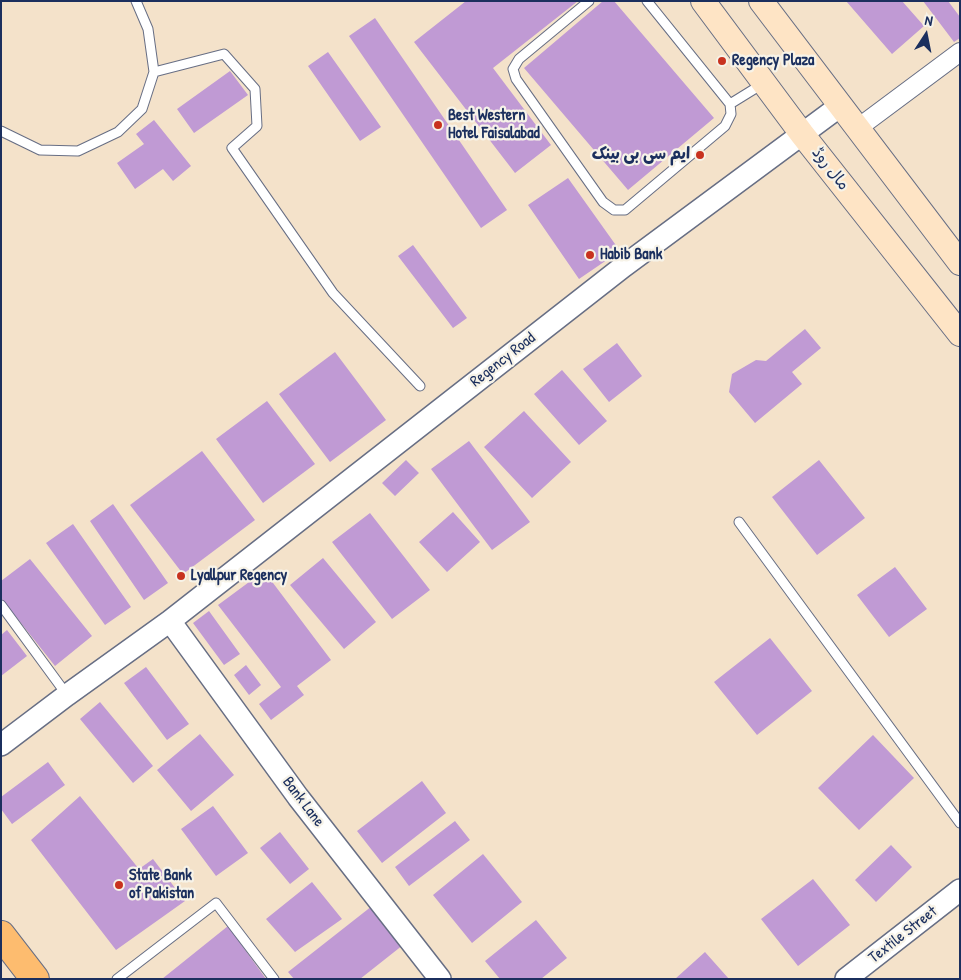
<!DOCTYPE html>
<meta charset="utf-8">
<style>
body{margin:0}
#map{position:relative;width:961px;height:980px;overflow:hidden;background:#f4e2ca;font-family:"Patrick Hand",sans-serif}
canvas{display:block}
.frame{position:absolute;inset:0;border:2px solid #1b2f5e;pointer-events:none}
.north{position:absolute;left:901px;top:10px;width:50px;height:50px;-webkit-text-stroke:4px #f7f3e8;paint-order:stroke;rotate:11deg;font-size:14px;font-weight:700;line-height:20px;text-align:center;color:#1b2f5e}
.north::after{content:'';display:block;margin:auto;width:18px;height:22px;background:#1b2f5e;clip-path:polygon(50% 0,100% 100%,50% 72%,0 100%)}
</style>
<div id="map">
<canvas width="961" height="980"></canvas>
<div class="frame"></div>
<div class="north">N</div>
</div>
<script>
const context = document.querySelector('canvas').getContext('2d');
context.lineJoin = 'round';
function fill(path, color) { context.fillStyle = color; context.fill(path, 'evenodd'); }
const toPath = rows => new Path2D(rows.map(r => 'M' + r).join(''));
function stroke(path, color, width, dash) { context.strokeStyle = color; context.lineWidth = width; context.lineCap = dash ? 'butt' : 'round'; context.setLineDash(dash || []); context.stroke(path); }
function drawText(font, color, halo, rows, align = 'center') {
  context.font = font + ' "Patrick Hand","Playpen Sans Arabic",sans-serif'; context.lineWidth = 4.5; context.setLineDash([]); context.textBaseline = 'middle'; context.strokeStyle = halo; context.fillStyle = color; for (const [text, x, y, turn = 0] of rows) {
    context.save(); context.translate(x, y); context.rotate((+turn || 0) * Math.PI / 180); context.textAlign = isNaN(turn) ? turn : align; if (halo) context.strokeText(text, 0, 0); context.fillText(text, 0, 0); context.restore();
  }
}
fill(toPath([
 [466,1,578,1,493,68,551,145,515,173,414,42],
 [603,1,614,1,714,118,628,190,524,68],
 [846,1,902,1,924,26,892,54],
 [923,1,948,1,960,17,960,38,954,42],
 [375,18,507,210,481,228,349,36],
 [328,52,381,127,360,141,308,66],
 [230,71,248,95,194,133,177,109],
 [154,120,191,166,173,181,163,169,135,189,117,163,144,144,136,134],
 [568,178,620,251,579,279,528,205],
 [413,245,467,318,453,328,398,256],
 [805,329,821,348,792,372,802,384,755,423,729,392,732,374,756,360,766,361],
 [617,343,642,376,609,402,583,369],
 [335,352,386,420,330,462,279,394],
 [562,370,607,421,579,445,534,394],
 [267,401,315,464,263,503,216,439],
 [524,411,571,462,532,498,484,447],
 [469,441,530,522,492,550,431,469],
 [202,451,255,520,183,574,130,505],
 [406,460,419,473,395,496,382,483],
 [819,460,865,518,817,555,772,497],
 [113,504,168,583,144,600,90,521],
 [453,512,480,542,447,572,419,542],
 [370,513,430,590,392,619,332,542],
 [73,524,131,607,105,625,46,543],
 [323,558,376,622,344,649,290,585],
 [30,559,92,636,55,666,1,598,1,581],
 [895,567,927,609,889,637,857,595],
 [264,571,331,660,297,686,304,695,271,720,259,704,281,687,218,605],
 [209,611,240,654,224,665,193,623],
 [7,630,27,656,1,676,1,635],
 [770,638,812,691,757,735,714,682],
 [246,665,261,685,249,695,234,675],
 [146,667,189,724,167,740,124,683],
 [100,702,153,766,133,783,80,719],
 [200,734,234,775,191,811,157,770],
 [873,735,914,778,859,830,818,788],
 [48,762,65,785,12,824,1,809,1,797],
 [422,781,446,813,382,863,357,831],
 [80,796,139,869,153,859,185,901,116,950,31,840],
 [213,806,248,853,216,876,181,829],
 [455,821,470,840,409,886,395,867],
 [280,832,309,869,290,884,260,848],
 [891,845,912,867,876,902,855,880],
 [483,854,522,902,472,943,433,895],
 [813,879,850,925,798,966,761,919],
 [312,882,342,919,295,952,266,919],
 [372,906,403,945,360,979,294,979,288,972],
 [536,920,567,958,541,979,500,979,485,961],
 [228,926,266,979,162,979],
 [705,952,729,979,675,979]
]), '#c09ad4');
const service = toPath([
 [589,1,519,59,513,69,516,79,603,202,614,210,625,210,725,126,731,114,730,104,647,1],
 [154,72,224,54,255,89,257,126,232,148,333,293,420,386],
 [730,104,764,83],
 [1,131,40,150,78,151,118,132,142,109,154,72,148,29,136,1],
 [739,522,960,823],
 [1,605,67,695],
 [117,979,216,903,274,979]
]);
const minor = toPath([
 [858,128,960,52]
]);
const tertiary = toPath([
 [170,621,298,797,440,979],
 [1,745,67,695,170,621,624,266,840,106],
 [846,979,960,890]
]);
const secondary = toPath([
 [703,1,802,134,960,334],
 [761,1,960,263]
]);
const primary = toPath([
 [1,935,35,979]
]);
stroke(service, '#676e84', 11);
stroke(minor, '#676e84', 20);
stroke(tertiary, '#676e84', 24);
stroke(secondary, '#676e84', 26);
stroke(primary, '#676e84', 30);
stroke(service, '#fff', 9);
stroke(minor, '#fff', 18);
stroke(tertiary, '#fff', 21);
stroke(secondary, '#fee4c5', 24);
stroke(primary, '#fdbc6f', 28);
for (const [x, y, r, color] of [
 [722,61,5,"#c8321e"],
 [438,125,5,"#c8321e"],
 [700,155,5,"#c8321e"],
 [590,255,5,"#c8321e"],
 [181,576,5,"#c8321e"],
 [119,885,5,"#c8321e"]
]) { const dot = new Path2D(); dot.arc(x, y, r, 0, 2 * Math.PI); context.fillStyle = color; context.fill(dot); stroke(dot, '#f7f3e8', 2); }
drawText('bold 16px', '#1b2f5e', '#f7f3e8', [
 ["Regency Plaza",732,61],
 ["Best Western",448,116],
 ["Hotel Faisalabad",448,134],
 ["ایم سی بی بینک",690,155,"right"],
 ["Habib Bank",600,255],
 ["Lyallpur Regency",191,576],
 ["State Bank",129,876],
 ["of Pakistan",129,894]
], 'left');
drawText('16px', '#1b2f5e', '#f7f3e8', [
 ["مال روڈ",830,169,52],
 ["Regency Road",503,360,-38],
 ["Bank Lane",303,802,53],
 ["Textile Street",903,935,-38]
]);
</script>
